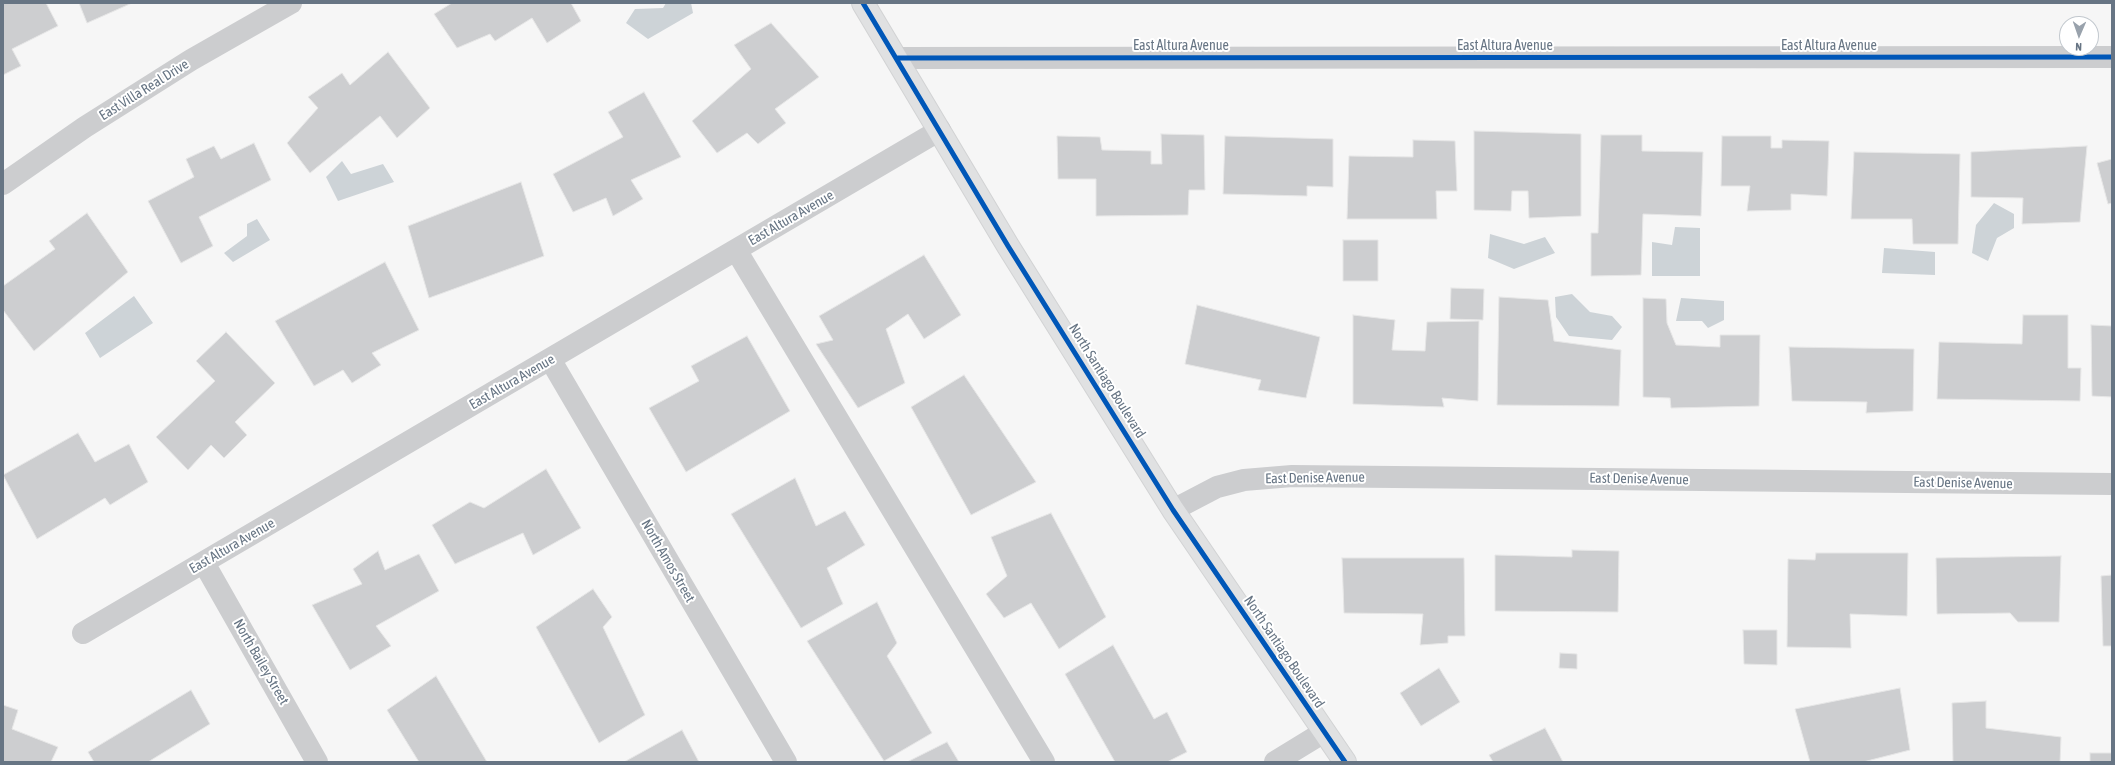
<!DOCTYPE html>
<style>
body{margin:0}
#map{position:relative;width:2115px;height:765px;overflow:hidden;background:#f6f6f6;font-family:"Asap Condensed",sans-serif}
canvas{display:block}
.frame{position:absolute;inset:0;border:4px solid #677584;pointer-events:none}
.north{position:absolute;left:2059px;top:16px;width:40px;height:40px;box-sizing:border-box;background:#fff;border:1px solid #c2c8ce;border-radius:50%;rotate:182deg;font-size:11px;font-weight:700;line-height:16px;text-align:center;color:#677584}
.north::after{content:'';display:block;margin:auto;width:14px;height:18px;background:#99a2ac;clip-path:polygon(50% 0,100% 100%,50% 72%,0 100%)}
</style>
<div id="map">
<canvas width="2115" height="765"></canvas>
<div class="frame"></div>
<div class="north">N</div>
</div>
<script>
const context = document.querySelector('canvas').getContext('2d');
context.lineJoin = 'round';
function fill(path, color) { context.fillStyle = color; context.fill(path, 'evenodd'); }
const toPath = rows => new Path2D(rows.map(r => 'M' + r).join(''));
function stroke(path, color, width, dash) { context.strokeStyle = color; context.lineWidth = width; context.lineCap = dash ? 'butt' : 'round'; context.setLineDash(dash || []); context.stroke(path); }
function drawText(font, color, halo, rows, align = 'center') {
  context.font = font + ' "Asap Condensed",sans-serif'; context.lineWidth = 4; context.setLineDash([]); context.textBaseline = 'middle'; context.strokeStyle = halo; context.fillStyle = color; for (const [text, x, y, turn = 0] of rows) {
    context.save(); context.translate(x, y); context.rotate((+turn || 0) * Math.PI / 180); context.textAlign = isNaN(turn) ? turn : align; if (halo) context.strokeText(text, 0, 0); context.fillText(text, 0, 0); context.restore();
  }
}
fill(toPath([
 [666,3,691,3,693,13,648,39,626,23,635,9,663,8],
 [342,161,351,174,383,164,394,182,338,201,326,177],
 [1994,203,2014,214,2014,228,1997,238,1988,261,1972,253,1976,225],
 [257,219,270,240,233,262,224,253,247,236,247,224],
 [1675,227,1700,228,1700,276,1652,276,1652,242,1672,245],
 [1490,234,1524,244,1545,237,1555,253,1514,269,1488,258],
 [1884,248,1935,252,1935,275,1882,273],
 [1572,294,1590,312,1612,316,1622,327,1612,340,1569,336,1556,317,1555,297],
 [134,296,153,323,100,358,85,333],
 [1681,298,1724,301,1724,320,1708,328,1702,321,1676,321]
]), '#cdd3d7');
const building = toPath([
 [3,3,46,3,58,26,12,49,21,66,3,75,3,3],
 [79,3,132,3,87,23,79,3],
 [452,3,571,3,581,21,547,43,532,18,495,41,490,34,457,48,434,14,452,3],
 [771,23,819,77,775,109,786,123,758,144,747,133,717,153,692,121,751,69,734,45,771,23],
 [388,52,430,108,397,138,380,116,310,173,287,143,318,108,308,97,342,73,350,85,388,52],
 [644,92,681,157,631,180,643,199,613,216,606,198,573,212,553,174,623,137,608,112,644,92],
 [1474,131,1581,134,1581,216,1529,218,1528,191,1512,191,1511,211,1474,210,1474,131],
 [1161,134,1204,135,1205,190,1189,190,1188,215,1096,216,1096,179,1058,179,1057,136,1100,137,1102,150,1151,151,1151,164,1162,164,1161,134],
 [1601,135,1642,135,1642,151,1703,152,1701,216,1643,214,1641,275,1591,276,1591,233,1598,233,1601,135],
 [1225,136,1333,139,1333,187,1307,186,1307,196,1223,194,1225,136],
 [1722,136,1771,136,1771,148,1782,148,1782,140,1829,141,1827,196,1791,194,1791,210,1747,211,1750,186,1721,186,1722,136],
 [1413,140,1455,141,1457,191,1436,191,1437,219,1347,219,1349,156,1413,157,1413,140],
 [254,143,271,180,199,217,213,246,181,263,148,201,194,177,186,159,214,146,221,159,254,143],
 [2087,146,2080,222,2022,224,2023,198,1971,197,1971,152,2087,146],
 [1854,152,1960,154,1958,244,1913,244,1912,219,1851,219,1854,152],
 [2112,159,2112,203,2108,204,2097,163,2112,159],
 [521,182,544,256,429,298,408,226,521,182],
 [87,213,128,272,34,351,3,310,3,286,55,249,49,241,87,213],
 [1343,240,1378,240,1378,281,1343,281,1343,240],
 [924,255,961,315,924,339,908,314,886,329,905,383,858,408,816,344,833,340,819,316,924,255],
 [385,262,419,330,372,353,381,365,352,383,343,370,314,386,275,321,385,262],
 [1451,288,1484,289,1483,320,1450,319,1451,288],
 [1499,297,1548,300,1554,341,1621,350,1619,406,1497,405,1499,297],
 [1643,298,1666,299,1667,323,1676,345,1720,347,1720,335,1760,335,1759,406,1671,408,1670,398,1643,397,1643,298],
 [1197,305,1320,337,1306,398,1258,390,1261,380,1185,364,1197,305],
 [1353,315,1395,320,1392,350,1425,351,1427,322,1479,321,1478,401,1442,398,1444,407,1353,404,1353,315],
 [2023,315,2068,315,2068,368,2081,368,2080,401,1937,399,1939,342,2022,344,2023,315],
 [2091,325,2112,326,2112,397,2092,396,2091,325],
 [226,332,275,383,235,422,247,435,224,458,211,445,188,470,156,437,215,381,196,361,226,332],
 [747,336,790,411,686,472,649,408,699,381,691,366,747,336],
 [1789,347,1914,349,1913,411,1866,413,1867,402,1792,401,1789,347],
 [964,375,1036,482,971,515,911,407,964,375],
 [78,433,95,462,129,444,148,482,110,505,105,498,37,539,3,475,78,433],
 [546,469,581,528,533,555,523,533,455,564,432,525,470,502,484,508,546,469],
 [795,478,816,526,845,511,865,545,827,568,843,604,801,628,731,514,795,478],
 [1051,513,1106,617,1059,649,1031,603,1004,618,986,594,1007,576,991,537,1051,513],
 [1572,550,1619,551,1618,612,1495,611,1495,555,1572,557,1572,550],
 [378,551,385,570,419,554,439,591,376,626,391,646,350,670,312,605,362,584,353,569,378,551],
 [1816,553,1908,553,1907,616,1850,614,1851,648,1787,647,1788,559,1815,560,1816,553],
 [2061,556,2059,622,2018,622,2010,613,1937,614,1936,558,2061,556],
 [1342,558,1464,558,1465,636,1448,636,1448,643,1420,645,1423,614,1344,613,1342,558],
 [2112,575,2112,646,2103,646,2101,576,2112,575],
 [593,589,612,617,603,627,645,715,599,743,536,627,593,589],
 [877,602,897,643,887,656,932,733,884,761,807,641,877,602],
 [1743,630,1777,630,1777,665,1744,664,1743,630],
 [1113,645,1154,719,1167,712,1187,752,1167,762,1115,762,1065,674,1113,645],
 [1560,653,1577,654,1577,669,1559,668,1560,653],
 [1439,668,1460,702,1421,726,1400,693,1439,668],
 [436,676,487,762,419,762,387,710,436,676],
 [1900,688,1910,750,1863,762,1810,762,1795,709,1900,688],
 [191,690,210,724,148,762,94,762,88,752,191,690],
 [1986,701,1986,728,2061,737,2060,762,1953,762,1952,703,1986,701],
 [3,705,18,710,12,729,58,747,51,762,3,762,3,705],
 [1545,728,1563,762,1493,762,1489,755,1545,728],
 [682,730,699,762,624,762,682,730],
 [947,742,959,762,907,762,947,742],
 [2090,753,2112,753,2112,762,2090,762,2090,753]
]);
fill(building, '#cdced0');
stroke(building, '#e6e6e6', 1);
const major = toPath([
 [863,3,1008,246,1173,510,1345,762]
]);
stroke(major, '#d2d3d4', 24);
stroke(toPath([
 [898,58,2112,57],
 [3,184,85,127,191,60,291,3],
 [736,250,1044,762],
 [550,359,786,762],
 [1173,510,1217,487,1244,480,1292,476,2112,484],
 [204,563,317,762],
 [83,633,940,130],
 [1275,762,1324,732]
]), '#cccdcf', 22);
stroke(major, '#e0e1e2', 22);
stroke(toPath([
 [863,3,1008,246,1173,510,1345,762],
 [898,58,2112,57]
]), '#0057b8', 5);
drawText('14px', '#677584', '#fff', [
 ["East Altura Avenue",1181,46],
 ["East Altura Avenue",1505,46],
 ["East Altura Avenue",1829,46],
 ["East Villa Real Drive",144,90,-32],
 ["East Altura Avenue",791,218,-30],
 ["North Santiago Boulevard",1107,381,58],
 ["East Altura Avenue",512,382,-30],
 ["East Denise Avenue",1315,478,-1],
 ["East Denise Avenue",1639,479,1],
 ["East Denise Avenue",1963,483,1],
 ["East Altura Avenue",232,546,-30],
 ["North Amos Street",668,561,60],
 ["North Santiago Boulevard",1284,652,56],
 ["North Bailey Street",261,662,60]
]);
</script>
